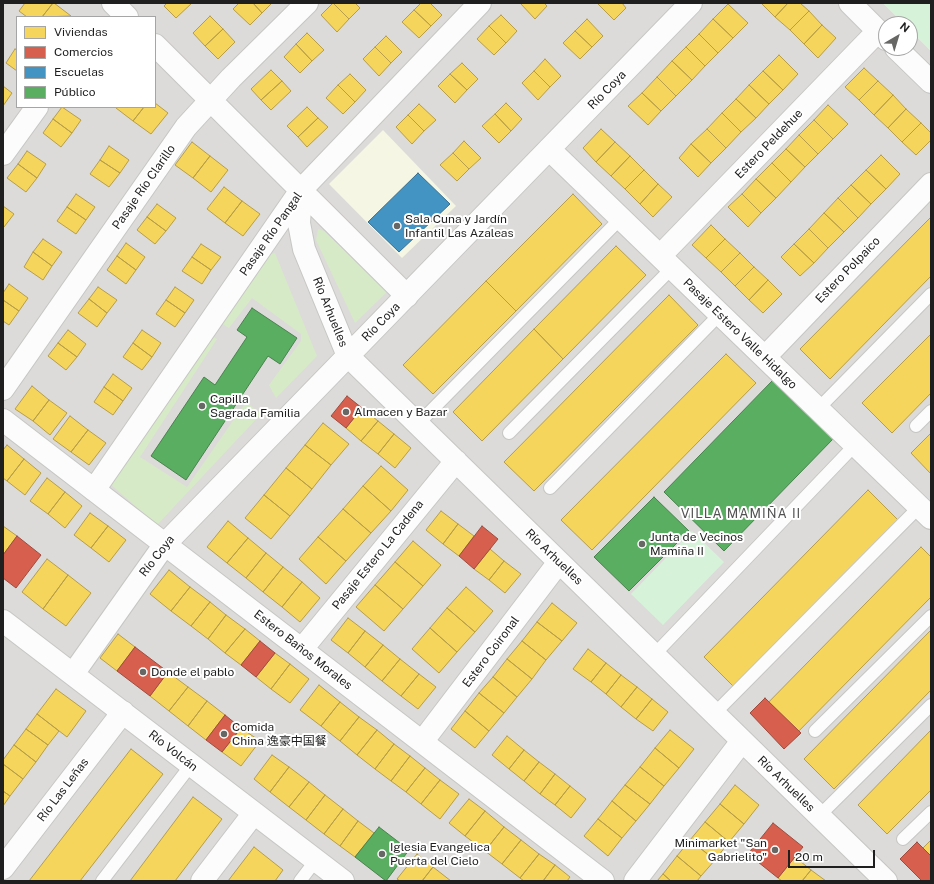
<!DOCTYPE html>
<meta charset="utf-8">
<style>
body{margin:0}
#map{position:relative;width:934px;height:884px;overflow:hidden;background:#edece8;font-family:"Public Sans",sans-serif}
canvas{display:block}
.frame{position:absolute;inset:0;border:4px solid #1f1f1f;pointer-events:none}
.legend{position:absolute;left:16px;top:16px;width:140px;height:92px;box-sizing:border-box;background:#fff;border:1px solid #a5a5a5;margin:0;padding:5px 7px;list-style:none;font-size:12px;color:#1f1f1f}
.legend li{display:flex;align-items:center;gap:8px;height:20px}
.legend b{width:20px;border:1px solid #a5a5a5}
.north{position:absolute;left:878px;top:16px;width:40px;height:40px;box-sizing:border-box;background:#fff;border:1px solid #a5a5a5;border-radius:50%;rotate:38deg;font-size:11px;font-weight:700;line-height:16px;text-align:center;color:#1f1f1f}
.north::after{content:'';display:block;margin:auto;width:14px;height:18px;background:#676765;clip-path:polygon(50% 0,100% 100%,50% 72%,0 100%)}
.scale{position:absolute;left:788px;top:850px;width:87px;height:18px;box-sizing:border-box;border:2px solid #1f1f1f;border-top:0;padding-left:5px;font-size:12px;line-height:14px;white-space:nowrap;color:#1f1f1f;-webkit-text-stroke:3px #fff;paint-order:stroke}
</style>
<div id="map">
<canvas width="934" height="884"></canvas>
<div class="frame"></div>
<ul class="legend">
<li><b style="height:11px;background:#f6d55c"></b>Viviendas</li>
<li><b style="height:11px;background:#d6604d"></b>Comercios</li>
<li><b style="height:11px;background:#4393c3"></b>Escuelas</li>
<li><b style="height:11px;background:#5aae61"></b>Público</li>
</ul>
<div class="north">N</div>
<div class="scale">20 m</div>
</div>
<script>
const context = document.querySelector('canvas').getContext('2d');
context.lineJoin = 'round';
function fill(path, color) { context.fillStyle = color; context.fill(path, 'evenodd'); }
const toPath = rows => new Path2D(rows.map(r => 'M' + r).join(''));
function stroke(path, color, width, dash) { context.strokeStyle = color; context.lineWidth = width; context.lineCap = dash ? 'butt' : 'round'; context.setLineDash(dash || []); context.stroke(path); }
function drawText(font, color, halo, rows, align = 'center') {
  context.font = font + ' "Public Sans","Noto Sans SC",sans-serif'; context.lineWidth = 4; context.setLineDash([]); context.textBaseline = 'middle'; context.strokeStyle = halo; context.fillStyle = color; for (const [text, x, y, turn = 0] of rows) {
    context.save(); context.translate(x, y); context.rotate((+turn || 0) * Math.PI / 180); context.textAlign = isNaN(turn) ? turn : align; if (halo) context.strokeText(text, 0, 0); context.fillText(text, 0, 0); context.restore();
  }
}
fill(toPath([
 [3,3,883,3,904,24,886,24,886,48,910,48,910,30,931,51,931,881,3,881],
 [17,17,155,17,155,107,17,107]
]), '#dcdbd9');
fill(toPath([
 [383,130,456,206,402,258,329,184]
]), '#f5f6e3');
fill(toPath([
 [318,229,324,231,388,291,355,323,316,240],
 [275,253,317,356,276,398,269,385,301,341,301,334,252,298,229,328,219,322,264,256],
 [211,335,217,339,140,457,187,487,246,402,261,414,157,525,109,483]
]), '#d7eac7');
fill(toPath([
 [883,3,931,3,931,51,910,30,910,24,904,24],
 [692,531,724,562,663,625,631,594]
]), '#d6f3d9');
const homes = toPath([
 [25,3,53,3,42,17,27,17,19,11,25,3],
 [53,3,54,3,71,16,42,17,53,3],
 [167,3,192,3,176,18,164,6,167,3],
 [239,3,253,3,262,13,250,25,233,9,239,3],
 [253,3,272,3,262,13,253,3],
 [333,3,355,3,360,8,349,19,333,3],
 [333,3,349,19,337,32,321,15,333,3],
 [421,3,430,3,442,15,431,26,414,10,421,3],
 [520,3,544,3,547,6,535,19,520,3],
 [599,3,622,3,626,8,614,20,598,4,599,3],
 [761,3,788,3,775,17,761,3],
 [788,3,800,3,809,11,790,30,775,17,788,3],
 [728,4,748,23,733,38,713,19,728,4],
 [414,10,431,26,419,38,402,22,414,10],
 [809,11,822,25,804,44,790,30,809,11],
 [501,15,517,31,506,43,489,26,501,15],
 [210,16,223,29,205,46,193,33,210,16],
 [587,19,603,36,592,47,575,31,587,19],
 [713,19,733,38,718,53,699,34,713,19],
 [822,25,836,38,818,58,804,44,822,25],
 [489,26,506,43,494,55,477,39,489,26],
 [223,29,235,42,218,59,205,46,223,29],
 [575,31,592,47,580,59,563,43,575,31],
 [307,33,324,50,312,61,296,44,307,33],
 [699,34,718,53,705,66,686,47,699,34],
 [386,36,402,52,391,63,375,47,386,36],
 [296,44,312,61,300,73,284,57,296,44],
 [375,47,391,63,379,76,363,59,375,47],
 [686,47,705,66,692,80,672,61,686,47],
 [15,49,17,50,17,71,6,63,15,49],
 [779,55,798,74,783,90,763,71,779,55],
 [545,59,561,76,550,87,534,71,545,59],
 [672,61,692,80,676,96,657,77,672,61],
 [462,63,478,79,467,90,450,74,462,63],
 [864,68,878,81,859,100,845,87,864,68],
 [271,70,282,81,261,100,251,89,271,70],
 [534,71,550,87,538,100,522,83,534,71],
 [763,71,783,90,769,104,749,85,763,71],
 [350,74,366,90,355,102,338,85,350,74],
 [450,74,467,90,455,103,438,86,450,74],
 [657,77,676,96,661,111,642,93,657,77],
 [282,81,291,91,271,110,261,100,282,81],
 [878,81,893,95,874,115,859,100,878,81],
 [338,85,355,102,343,114,326,98,338,85],
 [749,85,769,104,756,118,736,99,749,85],
 [3,86,12,93,3,106,3,86],
 [642,93,661,111,648,125,628,106,642,93],
 [893,95,906,109,888,128,874,115,893,95],
 [736,99,756,118,741,132,722,113,736,99],
 [155,103,168,113,151,134,133,121,144,107,155,107,155,103],
 [506,103,522,119,511,131,495,114,506,103],
 [419,104,436,120,424,131,408,115,419,104],
 [828,105,848,124,833,139,814,120,828,105],
 [62,107,81,120,72,133,53,119,62,107],
 [116,107,144,107,133,121,116,108,116,107],
 [307,107,318,118,298,137,287,126,307,107],
 [906,109,921,123,902,142,888,128,906,109],
 [722,113,741,132,726,148,707,129,722,113],
 [495,114,511,131,499,143,482,126,495,114],
 [408,115,424,131,412,144,396,127,408,115],
 [318,118,328,127,307,147,298,137,318,118],
 [53,119,72,133,61,147,43,133,53,119],
 [814,120,833,139,818,154,799,135,814,120],
 [921,123,931,133,931,140,916,155,902,142,921,123],
 [601,129,615,142,596,162,583,148,601,129],
 [707,129,726,148,711,163,691,144,707,129],
 [799,135,818,154,805,167,786,149,799,135],
 [464,141,481,158,469,169,453,153,464,141],
 [192,142,210,156,193,178,175,165,192,142],
 [615,142,630,156,611,176,596,162,615,142],
 [691,144,711,163,698,177,679,158,691,144],
 [109,146,129,160,120,173,100,160,109,146],
 [786,149,805,167,791,182,772,163,786,149],
 [27,151,46,164,37,178,18,164,27,151],
 [453,153,469,169,457,181,440,165,453,153],
 [881,155,900,174,886,189,866,170,881,155],
 [210,156,228,170,211,192,193,178,210,156],
 [630,156,644,170,625,189,611,176,630,156],
 [100,160,120,173,109,187,90,174,100,160],
 [772,163,791,182,776,198,756,179,772,163],
 [18,164,37,178,26,192,7,178,18,164],
 [644,170,658,184,640,204,625,189,644,170],
 [866,170,886,189,871,204,851,185,866,170],
 [756,179,776,198,761,213,742,194,756,179],
 [658,184,672,197,653,217,640,204,658,184],
 [851,185,871,204,858,218,838,198,851,185],
 [224,187,242,201,225,223,207,209,224,187],
 [76,194,95,207,86,220,67,207,76,194],
 [573,194,602,224,516,311,486,281,573,194],
 [742,194,761,213,748,227,728,207,742,194],
 [838,198,858,218,844,232,824,213,838,198],
 [242,201,260,214,243,236,225,223,242,201],
 [157,204,176,218,166,231,147,217,157,204],
 [3,206,14,214,4,227,3,226,3,206],
 [67,207,86,220,76,234,57,221,67,207],
 [824,213,844,232,828,248,809,229,824,213],
 [147,217,166,231,155,244,137,230,147,217],
 [931,217,931,276,830,379,800,349,931,217],
 [711,225,725,239,706,258,692,245,711,225],
 [809,229,828,248,814,263,794,244,809,229],
 [43,239,62,252,52,266,33,252,43,239],
 [725,239,740,253,721,272,706,258,725,239],
 [126,243,145,257,136,270,117,256,126,243],
 [201,244,221,257,211,270,192,257,201,244],
 [794,244,814,263,800,276,781,257,794,244],
 [616,246,646,275,563,359,534,329,616,246],
 [33,252,52,266,43,280,24,267,33,252],
 [740,253,754,267,735,286,721,272,740,253],
 [117,256,136,270,126,284,107,270,117,256],
 [192,257,211,270,202,284,182,271,192,257],
 [754,267,768,280,749,300,735,286,754,267],
 [768,280,782,294,763,313,749,300,768,280],
 [486,281,516,311,433,394,403,365,486,281],
 [9,284,28,298,19,311,3,300,3,293,9,284],
 [98,287,117,300,107,313,89,299,98,287],
 [175,287,194,300,185,313,166,300,175,287],
 [669,295,698,325,534,491,504,462,669,295],
 [89,299,107,313,97,327,78,313,89,299],
 [3,300,19,311,9,325,3,321,3,300],
 [166,300,185,313,175,327,156,314,166,300],
 [534,329,563,359,482,441,453,412,534,329],
 [68,330,86,344,77,357,58,343,68,330],
 [142,330,161,343,152,357,133,343,142,330],
 [931,334,931,393,892,433,862,403,931,334],
 [58,343,77,357,66,370,48,356,58,343],
 [133,343,152,357,142,370,123,357,133,343],
 [726,354,756,383,592,550,561,520,726,354],
 [113,374,132,388,123,401,104,387,113,374],
 [32,386,49,400,33,421,15,409,32,386],
 [104,387,123,401,113,415,94,402,104,387],
 [49,400,67,413,50,435,33,421,49,400],
 [362,408,378,421,361,441,346,428,362,408],
 [70,416,88,430,71,452,53,439,70,416],
 [378,421,394,434,378,454,361,441,378,421],
 [323,423,349,444,331,465,305,445,323,423],
 [88,430,106,443,89,465,71,452,88,430],
 [931,433,931,474,911,453,931,433],
 [394,434,411,448,395,468,378,454,394,434],
 [7,445,24,459,7,481,3,478,3,450,7,445],
 [305,445,331,465,312,489,286,468,305,445],
 [24,459,41,473,25,495,7,481,24,459],
 [381,466,408,490,391,511,363,486,381,466],
 [286,468,312,489,290,516,264,495,286,468],
 [47,478,65,492,48,514,30,501,47,478],
 [363,486,391,511,371,533,343,509,363,486],
 [868,490,898,520,733,686,704,657,868,490],
 [65,492,82,506,65,528,48,514,65,492],
 [264,495,290,516,271,539,245,518,264,495],
 [343,509,371,533,346,561,318,537,343,509],
 [441,511,458,524,443,544,426,530,441,511],
 [90,513,108,526,91,548,74,535,90,513],
 [228,521,248,538,227,563,207,547,228,521],
 [458,524,474,536,459,556,443,544,458,524],
 [3,526,17,536,3,555,3,526],
 [108,526,126,540,109,562,91,548,108,526],
 [318,537,346,561,326,584,299,559,318,537],
 [248,538,266,553,246,578,227,563,248,538],
 [413,541,441,565,423,586,395,562,413,541],
 [921,547,931,557,931,597,787,743,757,714,921,547],
 [490,549,504,561,489,580,474,569,490,549],
 [266,553,283,567,263,592,246,578,266,553],
 [47,559,68,575,43,609,22,592,47,559],
 [504,561,521,574,505,593,489,580,504,561],
 [395,562,423,586,403,609,375,585,395,562],
 [283,567,302,582,282,607,263,592,283,567],
 [169,570,190,587,171,611,150,594,169,570],
 [68,575,91,593,66,626,43,609,68,575],
 [302,582,320,598,300,622,282,607,302,582],
 [375,585,403,609,384,631,356,607,375,585],
 [190,587,210,602,191,626,171,611,190,587],
 [466,587,493,611,475,632,447,608,466,587],
 [210,602,226,615,208,639,191,626,210,602],
 [552,603,577,623,562,641,537,622,552,603],
 [447,608,475,632,457,652,430,628,447,608],
 [226,615,245,629,225,653,208,639,226,615],
 [348,618,365,631,348,653,331,640,348,618],
 [537,622,562,641,546,660,522,641,537,622],
 [430,628,457,652,439,673,412,649,430,628],
 [245,629,260,641,241,665,225,653,245,629],
 [931,630,931,690,834,789,804,759,931,630],
 [365,631,383,645,365,667,348,653,365,631],
 [118,634,135,647,117,671,100,658,118,634],
 [522,641,546,660,532,679,507,659,522,641],
 [383,645,400,659,382,681,365,667,383,645],
 [588,649,606,663,591,682,573,669,588,649],
 [275,653,290,664,271,689,256,677,275,653],
 [400,659,419,674,401,696,382,681,400,659],
 [507,659,532,679,517,697,493,677,507,659],
 [606,663,621,675,606,694,591,682,606,663],
 [290,664,309,679,290,703,271,689,290,664],
 [168,672,188,687,169,711,150,696,168,672],
 [419,674,436,687,418,709,401,696,419,674],
 [621,675,637,687,621,707,606,694,621,675],
 [493,677,517,697,504,713,479,693,493,677],
 [319,685,340,702,321,726,300,710,319,685],
 [188,687,207,701,188,726,169,711,188,687],
 [637,687,652,699,636,719,621,707,637,687],
 [56,689,86,711,67,737,37,714,56,689],
 [479,693,504,713,489,731,465,711,479,693],
 [652,699,668,712,653,731,636,719,652,699],
 [207,701,225,715,206,740,188,726,207,701],
 [340,702,359,717,340,741,321,726,340,702],
 [465,711,489,731,475,748,451,729,465,711],
 [37,714,59,731,48,745,26,729,37,714],
 [359,717,377,730,357,755,340,741,359,717],
 [241,728,260,741,241,766,222,752,241,728],
 [26,729,48,745,36,762,14,745,26,729],
 [377,730,394,744,375,769,357,755,377,730],
 [670,730,694,749,679,768,655,748,670,730],
 [931,730,931,790,887,834,858,805,931,730],
 [507,736,524,750,509,769,492,755,507,736],
 [394,744,410,756,391,781,375,769,394,744],
 [14,745,36,762,23,779,3,764,3,760,14,745],
 [655,748,679,768,664,786,640,767,655,748],
 [131,749,163,774,80,881,29,881,131,749],
 [524,750,539,762,524,781,509,769,524,750],
 [272,755,289,767,270,792,254,779,272,755],
 [410,756,425,768,406,792,391,781,410,756],
 [539,762,555,774,540,794,524,781,539,762],
 [3,764,23,779,10,796,3,791,3,764],
 [289,767,309,782,289,807,270,792,289,767],
 [640,767,664,786,650,804,625,785,640,767],
 [425,768,440,780,421,804,406,792,425,768],
 [555,774,570,786,555,805,540,794,555,774],
 [440,780,459,794,440,819,421,804,440,780],
 [309,782,325,795,306,820,289,807,309,782],
 [625,785,650,804,636,821,612,801,625,785],
 [735,785,759,805,744,824,720,804,735,785],
 [570,786,586,799,571,818,555,805,570,786],
 [3,791,10,796,3,806,3,791],
 [325,795,343,809,324,834,306,820,325,795],
 [193,797,222,819,175,881,130,881,193,797],
 [469,799,485,811,465,836,449,823,469,799],
 [612,801,636,821,622,838,598,819,612,801],
 [720,804,744,824,729,842,705,822,720,804],
 [343,809,358,821,340,846,324,834,343,809],
 [485,811,504,827,485,851,465,836,485,811],
 [598,819,622,838,608,856,584,836,598,819],
 [358,821,374,833,355,857,340,846,358,821],
 [705,822,729,842,715,860,690,840,705,822],
 [504,827,521,840,502,864,485,851,504,827],
 [521,840,539,854,520,878,502,864,521,840],
 [690,840,715,860,701,876,677,856,690,840],
 [931,840,931,880,911,860,931,840],
 [254,847,283,870,275,881,228,881,254,847],
 [417,854,433,867,422,881,400,881,397,879,417,854],
 [539,854,555,865,543,881,524,881,520,878,539,854],
 [677,856,701,876,697,881,671,881,663,874,677,856],
 [795,857,811,870,802,881,782,881,778,878,795,857],
 [555,865,570,877,567,881,543,881,555,865],
 [433,867,451,881,422,881,433,867],
 [811,870,826,881,802,881,811,870],
 [663,874,671,881,657,881,663,874]
]);
fill(homes, '#f6d55c');
stroke(homes, '#b69e4a', 1);
const shops = toPath([
 [347,396,362,408,346,428,331,416,347,396],
 [482,526,498,539,474,569,459,556,482,526],
 [17,536,41,555,16,588,3,578,3,555,17,536],
 [260,641,275,653,256,677,241,665,260,641],
 [135,647,168,672,150,696,117,671,135,647],
 [765,698,801,733,784,749,750,713,765,698],
 [225,715,241,728,222,752,206,740,225,715],
 [773,823,803,847,778,878,748,854,773,823],
 [917,842,931,856,931,881,922,881,900,859,917,842]
]);
fill(shops, '#d6604d');
stroke(shops, '#9f4c3f', 1);
const schools = toPath([
 [418,173,450,204,399,252,368,222,418,173]
]);
fill(schools, '#4393c3');
stroke(schools, '#387092', 1);
const public = toPath([
 [252,308,297,338,280,364,268,356,186,480,151,456,204,377,215,385,247,337,237,330,252,308],
 [773,380,833,439,724,551,664,492,773,380],
 [654,497,689,531,629,591,594,557,654,497],
 [379,827,409,850,386,881,355,857,379,827]
]);
fill(public, '#5aae61');
stroke(public, '#48834d', 1);
const lane = toPath([
 [818,409,931,294],
 [418,424,621,218],
 [916,426,931,411],
 [509,433,672,268],
 [550,488,720,314],
 [654,655,855,445],
 [714,714,919,507],
 [815,731,931,616],
 [819,816,931,705],
 [903,839,931,812],
 [102,881,191,765],
 [300,881,316,860]
]);
const street = toPath([
 [113,3,127,17],
 [850,3,886,39],
 [155,45,407,296],
 [896,48,931,82],
 [549,149,931,518],
 [3,154,37,107],
 [301,190,299,223,304,249,348,356,886,881],
 [660,256,878,31],
 [765,357,931,184],
 [3,389,186,127,231,78,307,3],
 [3,420,603,881],
 [94,490,301,190,480,3],
 [3,621,343,881],
 [302,649,456,461],
 [73,674,165,544,691,3],
 [422,742,559,562],
 [3,868,123,712],
 [202,881,254,813],
 [635,881,742,741]
]);
stroke(lane, '#c6c6c4', 14);
stroke(street, '#c6c6c4', 24);
stroke(lane, '#fcfcfc', 12);
stroke(street, '#fcfcfc', 22);
for (const [x, y, r, color] of [
 [397,226,4,"#676765"],
 [202,406,4,"#676765"],
 [346,412,4,"#676765"],
 [642,544,4,"#676765"],
 [143,672,4,"#676765"],
 [224,734,4,"#676765"],
 [775,850,4,"#676765"],
 [382,854,4,"#676765"]
]) { const dot = new Path2D(); dot.arc(x, y, r, 0, 2 * Math.PI); context.fillStyle = color; context.fill(dot); stroke(dot, '#fff', 1.5); }
drawText('12px', '#1f1f1f', '#fff', [
 ["Río Coya",607,90,-46],
 ["Estero Peldehue",769,144,-46],
 ["Pasaje Río Clarillo",144,187,-55],
 ["Pasaje Río Pangal",271,234,-55],
 ["Estero Polpaico",848,270,-46],
 ["Río Arhuelles",330,312,68],
 ["Río Coya",381,322,-46],
 ["Pasaje Estero Valle Hidalgo",740,334,44],
 ["Pasaje Estero La Cadena",378,555,-51],
 ["Río Coya",157,556,-52],
 ["Río Arhuelles",554,557,44],
 ["Estero Baños Morales",303,650,38],
 ["Estero Coironal",491,652,-53],
 ["Río Volcán",173,751,38],
 ["Río Arhuelles",786,784,44],
 ["Río Las Leñas",63,790,-53]
]);
drawText('12px', '#1f1f1f', '#fff', [
 ["Sala Cuna y Jardín",405,219],
 ["Infantil Las Azaleas",405,233],
 ["Capilla",210,399],
 ["Sagrada Familia",210,413],
 ["Almacen y Bazar",354,412],
 ["Junta de Vecinos",650,537],
 ["Mamiña II",650,551],
 ["Donde el pablo",151,672],
 ["Comida",232,727],
 ["China 逸豪中国餐",232,741],
 ["Minimarket \"San",767,843,"right"],
 ["Gabrielito\"",767,857,"right"],
 ["Iglesia Evangelica",390,847],
 ["Puerta del Cielo",390,861]
], 'left');
context.letterSpacing = '1px';
drawText('13px', '#525252', '#fff', [
 ["VILLA MAMIÑA II",741,514]
]);
context.letterSpacing = '0px';
</script>
